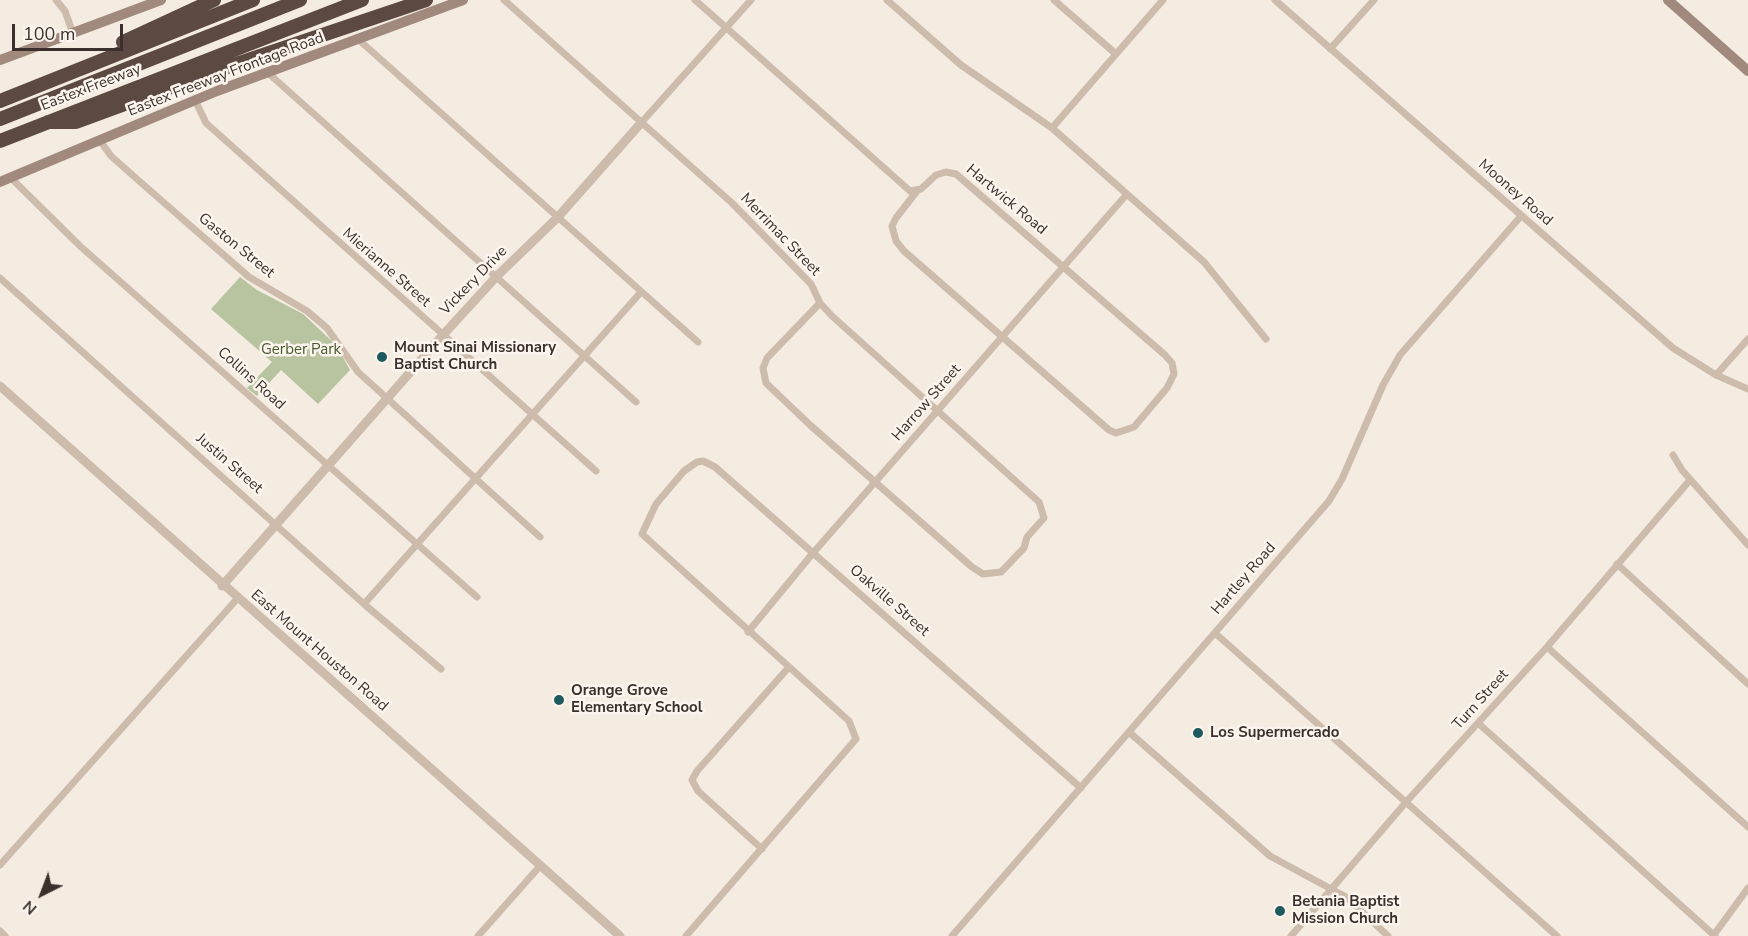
<!DOCTYPE html>
<style>
body{margin:0}
#map{position:relative;width:1748px;height:936px;overflow:hidden;background:#f4ebe1;font-family:"Nunito Sans",sans-serif}
canvas{display:block}
.north{position:absolute;left:12px;top:864px;width:60px;height:60px;-webkit-text-stroke:4px #fbf5ee;paint-order:stroke;rotate:222deg;font-size:16px;font-weight:700;line-height:24px;text-align:center;color:#3b302b}
.north::after{content:'';display:block;margin:auto;width:21px;height:27px;background:#3b302b;clip-path:polygon(50% 0,100% 100%,50% 72%,0 100%)}
.scale{position:absolute;left:12px;top:24px;width:111px;height:27px;box-sizing:border-box;border:3px solid #3b302b;border-top:0;padding-left:8px;font-size:18px;line-height:21px;white-space:nowrap;color:#3b302b;-webkit-text-stroke:4px #fbf5ee;paint-order:stroke}
</style>
<div id="map">
<canvas width="1748" height="936"></canvas>
<div class="north">N</div>
<div class="scale">100 m</div>
</div>
<script>
const context = document.querySelector('canvas').getContext('2d');
context.lineJoin = 'round';
function fill(path, color) { context.fillStyle = color; context.fill(path, 'evenodd'); }
const toPath = rows => new Path2D(rows.map(r => 'M' + r).join(''));
function stroke(path, color, width, dash) { context.strokeStyle = color; context.lineWidth = width; context.lineCap = dash ? 'butt' : 'round'; context.setLineDash(dash || []); context.stroke(path); }
function drawText(font, color, halo, rows, align = 'center') {
  context.font = font + ' "Nunito Sans",sans-serif'; context.lineWidth = 5; context.setLineDash([]); context.textBaseline = 'middle'; context.strokeStyle = halo; context.fillStyle = color; for (const [text, x, y, turn = 0] of rows) {
    context.save(); context.translate(x, y); context.rotate((+turn || 0) * Math.PI / 180); context.textAlign = isNaN(turn) ? turn : align; if (halo) context.strokeText(text, 0, 0); context.fillText(text, 0, 0); context.restore();
  }
}
fill(toPath([
 [240,277,257,290,303,314,336,345,350,370,318,404,281,370,257,396,247,388,272,362,211,309]
]), '#b8c4a0');
stroke(toPath([
 [56,0,65,11,72,31],
 [504,0,732,203,811,284,820,303,832,316,1039,502,1044,518,1027,537,1024,548,1001,572,983,574,972,567,810,425,766,383,763,368,767,358,820,303],
 [695,0,910,191,921,189,936,175,946,172,956,174,1165,355,1172,363,1174,374,1167,388,1134,427,1116,433,1109,430,904,251,896,241,892,226,896,218,917,191],
 [887,0,961,65,1052,128,1204,262,1266,339],
 [1054,0,1116,54],
 [1275,0,1673,348,1716,375,1748,389],
 [359,40,698,342],
 [1330,49,1374,0],
 [267,72,636,402],
 [195,100,206,123,596,471],
 [641,123,751,0],
 [1052,128,1163,0],
 [101,142,111,156,138,180,249,277,307,311,327,328,358,372,540,537],
 [10,177,80,246,477,597],
 [0,278,364,604,441,669],
 [1716,375,1748,339],
 [1673,455,1682,470,1748,545],
 [1617,564,1748,684],
 [364,604,641,292],
 [748,632,813,553,1127,194],
 [1215,633,1557,936],
 [1547,647,1748,827],
 [1478,723,1715,936],
 [1129,732,1270,856,1346,897,1388,936],
 [762,849,698,791,692,780,697,771,789,667],
 [0,865,237,599],
 [0,931,5,936],
 [478,936,540,866],
 [686,936,856,739,849,721,642,534,656,504,684,471,697,462,703,461,715,467,1081,788],
 [952,936,1329,501,1342,479,1383,385,1400,355,1521,216],
 [1291,936,1407,801,1547,647,1690,480],
 [1713,936,1748,888]
]), '#cdbbac', 7);
stroke(toPath([
 [0,386,620,936],
 [222,586,443,335,496,277,558,217,641,123]
]), '#cdbbac', 9);
stroke(toPath([
 [1668,0,1748,71],
 [0,60,161,0],
 [0,182,217,91,463,0]
]), '#a18a7d', 10);
stroke(toPath([
 [123,42,214,0],
 [0,101,253,0],
 [0,119,300,0],
 [48,122,76,122,201,76,426,0],
 [0,141,362,0]
]), '#5c4a42', 14);
for (const [x, y, r, color] of [
 [382,357,6,"#1f5a5e"],
 [559,700,6,"#1f5a5e"],
 [1198,733,6,"#1f5a5e"],
 [1280,911,6,"#1f5a5e"]
]) { const dot = new Path2D(); dot.arc(x, y, r, 0, 2 * Math.PI); context.fillStyle = color; context.fill(dot); stroke(dot, '#fbf5ee', 2); }
drawText('15px', '#3b302b', '#fbf5ee', [
 ["Eastex Freeway Frontage Road",226,75,-21],
 ["Eastex Freeway",91,88,-21],
 ["Mooney Road",1515,193,41],
 ["Hartwick Road",1006,200,40],
 ["Merrimac Street",780,235,46],
 ["Gaston Street",236,246,39],
 ["Mierianne Street",386,268,41],
 ["Vickery Drive",474,281,-46],
 ["Collins Road",251,379,42],
 ["Harrow Street",927,403,-49],
 ["Justin Street",229,464,41],
 ["Hartley Road",1244,579,-49],
 ["Oakville Street",889,601,41],
 ["East Mount Houston Road",319,651,41],
 ["Turn Street",1481,700,-48]
]);
drawText('bold 15px', '#3b302b', '#fbf5ee', [
 ["Mount Sinai Missionary",394,348],
 ["Baptist Church",394,365],
 ["Orange Grove",571,691],
 ["Elementary School",571,708],
 ["Los Supermercado",1210,733],
 ["Betania Baptist",1292,902],
 ["Mission Church",1292,919]
], 'left');
drawText('15px', '#4a5a2e', '#fbf5ee', [
 ["Gerber Park",301,350]
]);
</script>
